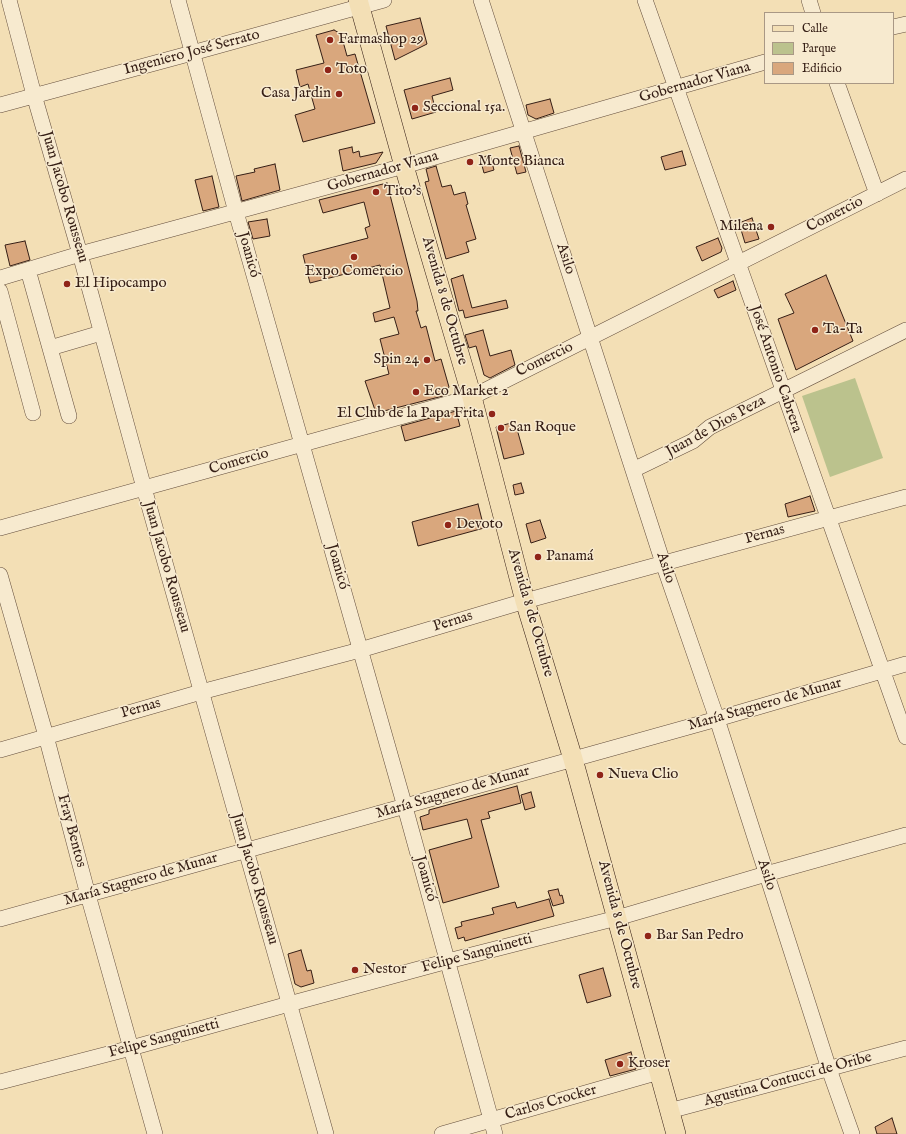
<!DOCTYPE html>
<meta charset="utf-8">
<style>
body{margin:0}
#map{position:relative;width:906px;height:1134px;overflow:hidden;background:#f3dfb5;font-family:"IM FELL English",serif}
canvas{display:block}
.legend{position:absolute;left:764px;top:12px;width:130px;height:72px;box-sizing:border-box;background:#f7eacf;border:1px solid #a99885;margin:0;padding:5px 7px;list-style:none;font-size:12px;color:#351e15}
.legend li{display:flex;align-items:center;gap:8px;height:20px}
.legend b{width:20px;border:1px solid #a99885}
</style>
<div id="map">
<canvas width="906" height="1134"></canvas>
<ul class="legend">
<li><b style="height:5px;background:#f3dfb5"></b>Calle</li>
<li><b style="height:11px;background:#bbc28d"></b>Parque</li>
<li><b style="height:11px;background:#d9a77d"></b>Edificio</li>
</ul>
</div>
<script>
const context = document.querySelector('canvas').getContext('2d');
context.lineJoin = 'round';
function fill(path, color) { context.fillStyle = color; context.fill(path, 'evenodd'); }
const toPath = rows => new Path2D(rows.map(r => 'M' + r).join(''));
function stroke(path, color, width, dash) { context.strokeStyle = color; context.lineWidth = width; context.lineCap = dash ? 'butt' : 'round'; context.setLineDash(dash || []); context.stroke(path); }
function drawText(font, color, halo, rows, align = 'center') {
  context.font = font + ' "IM FELL English",serif'; context.lineWidth = 3; context.setLineDash([]); context.textBaseline = 'middle'; context.strokeStyle = halo; context.fillStyle = color; for (const [text, x, y, turn = 0] of rows) {
    context.save(); context.translate(x, y); context.rotate((+turn || 0) * Math.PI / 180); context.textAlign = isNaN(turn) ? turn : align; if (halo) context.strokeText(text, 0, 0); context.fillText(text, 0, 0); context.restore();
  }
}
fill(toPath([
 [855,378,883,458,830,477,802,396]
]), '#bbc28d');
const building = toPath([
 [420,18,427,44,395,60,386,26,420,18],
 [334,30,341,34,347,56,355,54,375,123,303,142,295,115,315,109,308,84,300,87,296,70,324,63,316,35,334,30],
 [450,78,453,90,432,96,436,112,412,119,404,90,450,78],
 [550,99,554,113,536,119,528,115,526,105,550,99],
 [519,146,526,172,517,174,510,148,519,146],
 [352,147,353,153,359,151,360,157,383,152,376,163,343,171,339,150,352,147],
 [682,151,686,165,665,170,661,157,682,151],
 [490,155,494,170,484,173,480,158,490,155],
 [275,164,280,190,242,201,236,176,255,172,254,169,275,164],
 [436,166,442,187,451,185,454,195,465,192,468,204,466,205,476,239,466,242,469,252,446,259,425,182,429,181,426,169,436,166],
 [212,176,219,207,203,211,195,180,212,176],
 [387,183,417,301,418,311,416,311,421,328,426,326,435,361,441,359,449,387,443,396,376,413,365,381,389,374,380,339,399,334,394,317,375,322,373,313,390,308,380,265,310,283,303,255,368,238,365,228,370,226,364,202,323,213,319,200,387,183],
 [752,218,759,239,745,243,739,223,752,218],
 [267,219,270,236,253,239,248,222,267,219],
 [718,238,722,248,721,252,702,261,696,247,718,238],
 [25,241,30,260,10,266,5,245,25,241],
 [463,275,472,308,506,300,508,308,465,318,463,310,459,311,451,279,463,275],
 [826,275,853,341,796,370,778,319,794,313,785,294,826,275],
 [733,281,736,290,718,298,714,290,733,281],
 [483,330,490,356,511,350,515,365,490,378,484,375,476,346,469,348,465,335,483,330],
 [456,411,460,426,405,441,401,426,456,411],
 [515,422,524,454,504,459,496,427,515,422],
 [521,483,524,493,515,495,513,485,521,483],
 [810,496,815,511,788,517,785,504,810,496],
 [478,504,484,528,418,546,412,522,478,504],
 [540,520,546,538,531,543,526,524,540,520],
 [517,786,521,803,488,812,490,818,481,820,499,887,443,903,429,850,472,838,467,819,423,830,420,817,429,814,429,810,517,786],
 [531,792,535,807,525,810,521,795,531,792],
 [558,889,560,896,562,895,564,903,553,906,548,891,558,889],
 [549,899,554,916,465,941,464,937,458,939,455,928,462,926,461,922,494,914,492,908,515,902,517,908,549,899],
 [301,950,307,971,311,970,314,983,301,987,295,984,288,954,301,950],
 [603,968,611,996,587,1003,579,975,603,968],
 [631,1052,636,1069,610,1076,605,1060,631,1052],
 [892,1118,897,1134,877,1134,875,1127,892,1118]
]);
fill(building, '#d9a77d');
stroke(building, '#351e15', 1);
const minor = toPath([
 [9,0,34,95,80,254,144,488,326,1134],
 [178,0,236,212,405,807,495,1134],
 [481,0,663,563,717,719,829,1069,852,1134],
 [645,0,906,737],
 [809,0,813,13],
 [893,27,906,24],
 [837,83,877,194],
 [0,105,192,53,384,0],
 [28,270,69,416],
 [0,278,80,254,404,166,765,62],
 [0,291,33,413],
 [50,348,101,333],
 [633,470,693,441,710,427,906,330],
 [0,528,472,397,906,179],
 [0,575,46,736,88,895,155,1134],
 [0,750,201,692,360,650,525,601,906,497],
 [0,919,717,719,906,664],
 [0,1082,131,1048,289,1004,448,961,617,918,766,874,906,835],
 [669,1111,906,1048],
 [442,1134,659,1072]
]);
const major = toPath([
 [358,0,404,166,472,397,525,601,573,759,676,1134]
]);
stroke(minor, '#644e3d', 16);
stroke(major, '#351e15', 20);
stroke(minor, '#f7eacf', 15);
stroke(major, '#f3dfb5', 19);
for (const [x, y, r, color] of [
 [330,40,4,"#8f2418"],
 [328,70,4,"#8f2418"],
 [339,94,4,"#8f2418"],
 [415,108,4,"#8f2418"],
 [470,162,4,"#8f2418"],
 [376,192,4,"#8f2418"],
 [771,227,4,"#8f2418"],
 [354,257,4,"#8f2418"],
 [67,284,4,"#8f2418"],
 [815,330,4,"#8f2418"],
 [427,360,4,"#8f2418"],
 [416,392,4,"#8f2418"],
 [492,414,4,"#8f2418"],
 [501,428,4,"#8f2418"],
 [448,525,4,"#8f2418"],
 [538,557,4,"#8f2418"],
 [600,775,4,"#8f2418"],
 [648,936,4,"#8f2418"],
 [355,970,4,"#8f2418"],
 [620,1064,4,"#8f2418"]
]) { const dot = new Path2D(); dot.arc(x, y, r, 0, 2 * Math.PI); context.fillStyle = color; context.fill(dot); stroke(dot, '#f7eacf', 1.5); }
drawText('15px', '#351e15', '#f7eacf', [
 ["Farmashop 29",338,40],
 ["Toto",336,70],
 ["Casa Jardin",331,94,"right"],
 ["Seccional 15a.",423,108],
 ["Monte Bianca",478,162],
 ["Tito's",384,192],
 ["Milena",763,227,"right"],
 ["Expo Comercio",354,272,"center"],
 ["El Hipocampo",75,284],
 ["Ta-Ta",823,330],
 ["Spin 24",419,360,"right"],
 ["Eco Market 2",424,392],
 ["El Club de la Papa Frita",484,414,"right"],
 ["San Roque",509,428],
 ["Devoto",456,525],
 ["Panamá",546,557],
 ["Nueva Clio",608,775],
 ["Bar San Pedro",656,936],
 ["Nestor",363,970],
 ["Kroser",628,1064]
], 'left');
drawText('15px', '#351e15', '#f7eacf', [
 ["Ingeniero José Serrato",192,53,-15],
 ["Gobernador Viana",695,83,-16],
 ["Gobernador Viana",383,172,-16],
 ["Juan Jacobo Rousseau",64,197,74],
 ["Comercio",835,215,-27],
 ["Joanicó",248,255,74],
 ["Asilo",565,259,72],
 ["Avenida 8 de Octubre",444,301,74],
 ["Comercio",545,360,-26],
 ["José Antonio Cabrera",775,369,71],
 ["Juan de Dios Peza",716,427,-29],
 ["Comercio",239,462,-16],
 ["Pernas",765,535,-15],
 ["Juan Jacobo Rousseau",166,567,74],
 ["Joanicó",337,567,74],
 ["Asilo",665,568,72],
 ["Avenida 8 de Octubre",530,613,74],
 ["Pernas",453,622,-17],
 ["María Stagnero de Munar",765,705,-16],
 ["Pernas",141,709,-16],
 ["María Stagnero de Munar",453,793,-16],
 ["Fray Bentos",71,831,75],
 ["Asilo",766,875,72],
 ["Juan Jacobo Rousseau",254,879,74],
 ["Joanicó",425,879,74],
 ["María Stagnero de Munar",141,880,-16],
 ["Avenida 8 de Octubre",619,925,75],
 ["Felipe Sanguinetti",477,954,-15],
 ["Felipe Sanguinetti",164,1039,-15],
 ["Agustina Contucci de Oribe",788,1080,-15],
 ["Carlos Crocker",551,1103,-16]
]);
</script>
